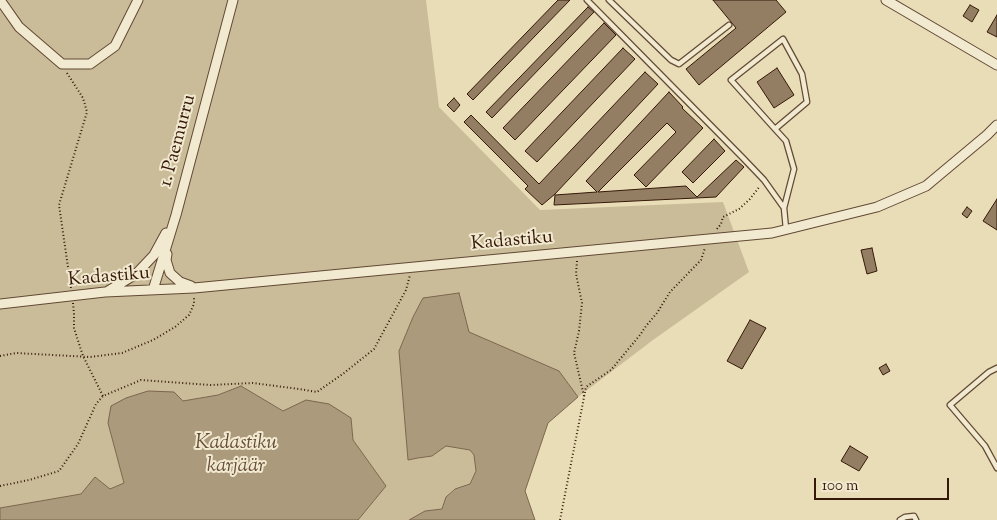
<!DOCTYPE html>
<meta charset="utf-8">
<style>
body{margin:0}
#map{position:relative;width:997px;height:520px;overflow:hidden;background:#e9ddb7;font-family:"Sorts Mill Goudy",serif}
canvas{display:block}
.scale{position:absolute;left:814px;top:478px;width:135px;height:22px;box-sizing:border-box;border:2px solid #351808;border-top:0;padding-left:6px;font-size:15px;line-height:18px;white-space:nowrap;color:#351808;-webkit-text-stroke:4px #f1e9d0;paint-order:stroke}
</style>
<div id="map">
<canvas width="997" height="520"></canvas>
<div class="scale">100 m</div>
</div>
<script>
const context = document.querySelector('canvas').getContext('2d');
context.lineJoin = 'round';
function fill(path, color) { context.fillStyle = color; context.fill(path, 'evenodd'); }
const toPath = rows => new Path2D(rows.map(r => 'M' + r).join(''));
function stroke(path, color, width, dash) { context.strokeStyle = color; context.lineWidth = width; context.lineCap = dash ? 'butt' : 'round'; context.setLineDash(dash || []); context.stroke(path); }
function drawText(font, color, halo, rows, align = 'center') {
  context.font = font + ' "Sorts Mill Goudy",serif'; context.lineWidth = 4; context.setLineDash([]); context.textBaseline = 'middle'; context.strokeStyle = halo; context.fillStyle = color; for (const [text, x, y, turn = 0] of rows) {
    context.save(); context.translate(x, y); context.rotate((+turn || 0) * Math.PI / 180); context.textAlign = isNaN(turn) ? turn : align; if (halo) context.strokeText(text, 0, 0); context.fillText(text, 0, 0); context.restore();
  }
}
fill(toPath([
 [0,0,426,0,439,107,540,210,723,202,749,272,653,340,578,397,559,371,468,332,423,298,413,317,399,351,408,460,432,456,446,446,470,450,474,455,476,471,470,484,454,489,446,497,442,509,425,511,409,520,358,520,386,486,353,440,351,418,283,411,241,386,218,395,183,401,108,423,124,483,110,489,81,494,0,508]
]), '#cabc99');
const water = toPath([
 [459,293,469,332,559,371,578,397,548,423,525,491,535,520,409,520,425,511,442,509,446,497,455,489,470,484,476,471,474,455,470,450,446,446,432,456,418,458,408,460,399,351,413,317,423,298,459,293],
 [241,386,283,411,306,400,329,404,351,418,353,440,386,486,358,520,0,520,0,508,81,494,95,477,110,489,124,483,108,423,111,406,126,398,148,391,174,392,183,401,218,395,241,386]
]);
fill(water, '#ac9a7c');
stroke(water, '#7c664e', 1);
const building = toPath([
 [558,0,570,0,473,100,467,94,558,0],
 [713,0,776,0,786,12,699,85,686,69,736,28,713,0],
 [970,5,979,10,972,22,963,16,970,5],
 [588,7,594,12,492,118,486,112,588,7],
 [997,15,997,37,987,32,997,15],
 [604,23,616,35,515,140,503,128,604,23],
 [623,48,635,59,537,162,525,151,623,48],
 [777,68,794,95,774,108,757,82,777,68],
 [645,72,658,84,555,194,542,205,525,189,528,186,464,122,471,115,539,184,645,72],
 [669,92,683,107,682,108,703,128,646,187,634,175,676,132,667,123,598,192,686,186,697,197,736,160,744,167,716,197,554,205,555,195,597,192,586,181,669,92],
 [454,98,460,105,454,112,447,105,454,98],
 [714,139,725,151,693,183,682,172,714,139],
 [997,199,997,230,983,221,997,199],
 [967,207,972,211,967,218,962,214,967,207],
 [872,248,877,271,867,274,861,250,872,248],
 [750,320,766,328,742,369,727,361,750,320],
 [886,364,890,371,883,375,879,368,886,364],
 [850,446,868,457,859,471,841,461,850,446]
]);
fill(building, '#937e63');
stroke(building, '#351808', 1);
const service = toPath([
 [587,0,743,158,764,180,784,208,786,229],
 [609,0,671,60,679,64,729,25],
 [775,129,807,102,802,74,783,39,731,80,775,129,786,141,794,169,784,208],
 [997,368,989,372,950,405,985,446,997,468],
 [900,520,905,517,914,516,916,520]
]);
const minor = toPath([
 [0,0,19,27,62,64,90,64,115,46,138,0],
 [886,0,997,65],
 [167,254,166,260,170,273,180,282,191,286],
 [153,290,176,215,233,0],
 [108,291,136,274,154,255,166,233],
 [0,304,105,292,194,288,772,233,877,207,926,186,987,135,997,125]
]);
stroke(service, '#624934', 7);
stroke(minor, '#624934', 11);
stroke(toPath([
 [67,73,83,98,87,112,59,205,71,288],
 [717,229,721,224,723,217,739,209,750,199,760,186],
 [577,261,576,274,582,303,579,331,574,353,584,396],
 [73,303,74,314,74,328,83,356,103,396],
 [0,356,16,353,90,357,122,353,153,340,175,327,189,315,194,304,194,296],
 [0,486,29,480,59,471,78,444,96,404,103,396,141,380,211,385,253,383,299,389,317,392,344,373,374,349,406,290,410,275],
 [560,520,586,387,611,370,640,335,646,326,657,313,670,292,701,260,705,248]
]), '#351808', 2, [1, 2.5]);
stroke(service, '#f1e9d0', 4.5);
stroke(minor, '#f1e9d0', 9);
drawText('19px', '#351808', '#f1e9d0', [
 ["1. Paemurru",179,141,-75],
 ["Kadastiku",512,242,-5],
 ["Kadastiku",109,278,-5]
]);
drawText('italic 20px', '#654c36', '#f1e9d0', [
 ["Kadastiku",236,445],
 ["karjäär",236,468]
]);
</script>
